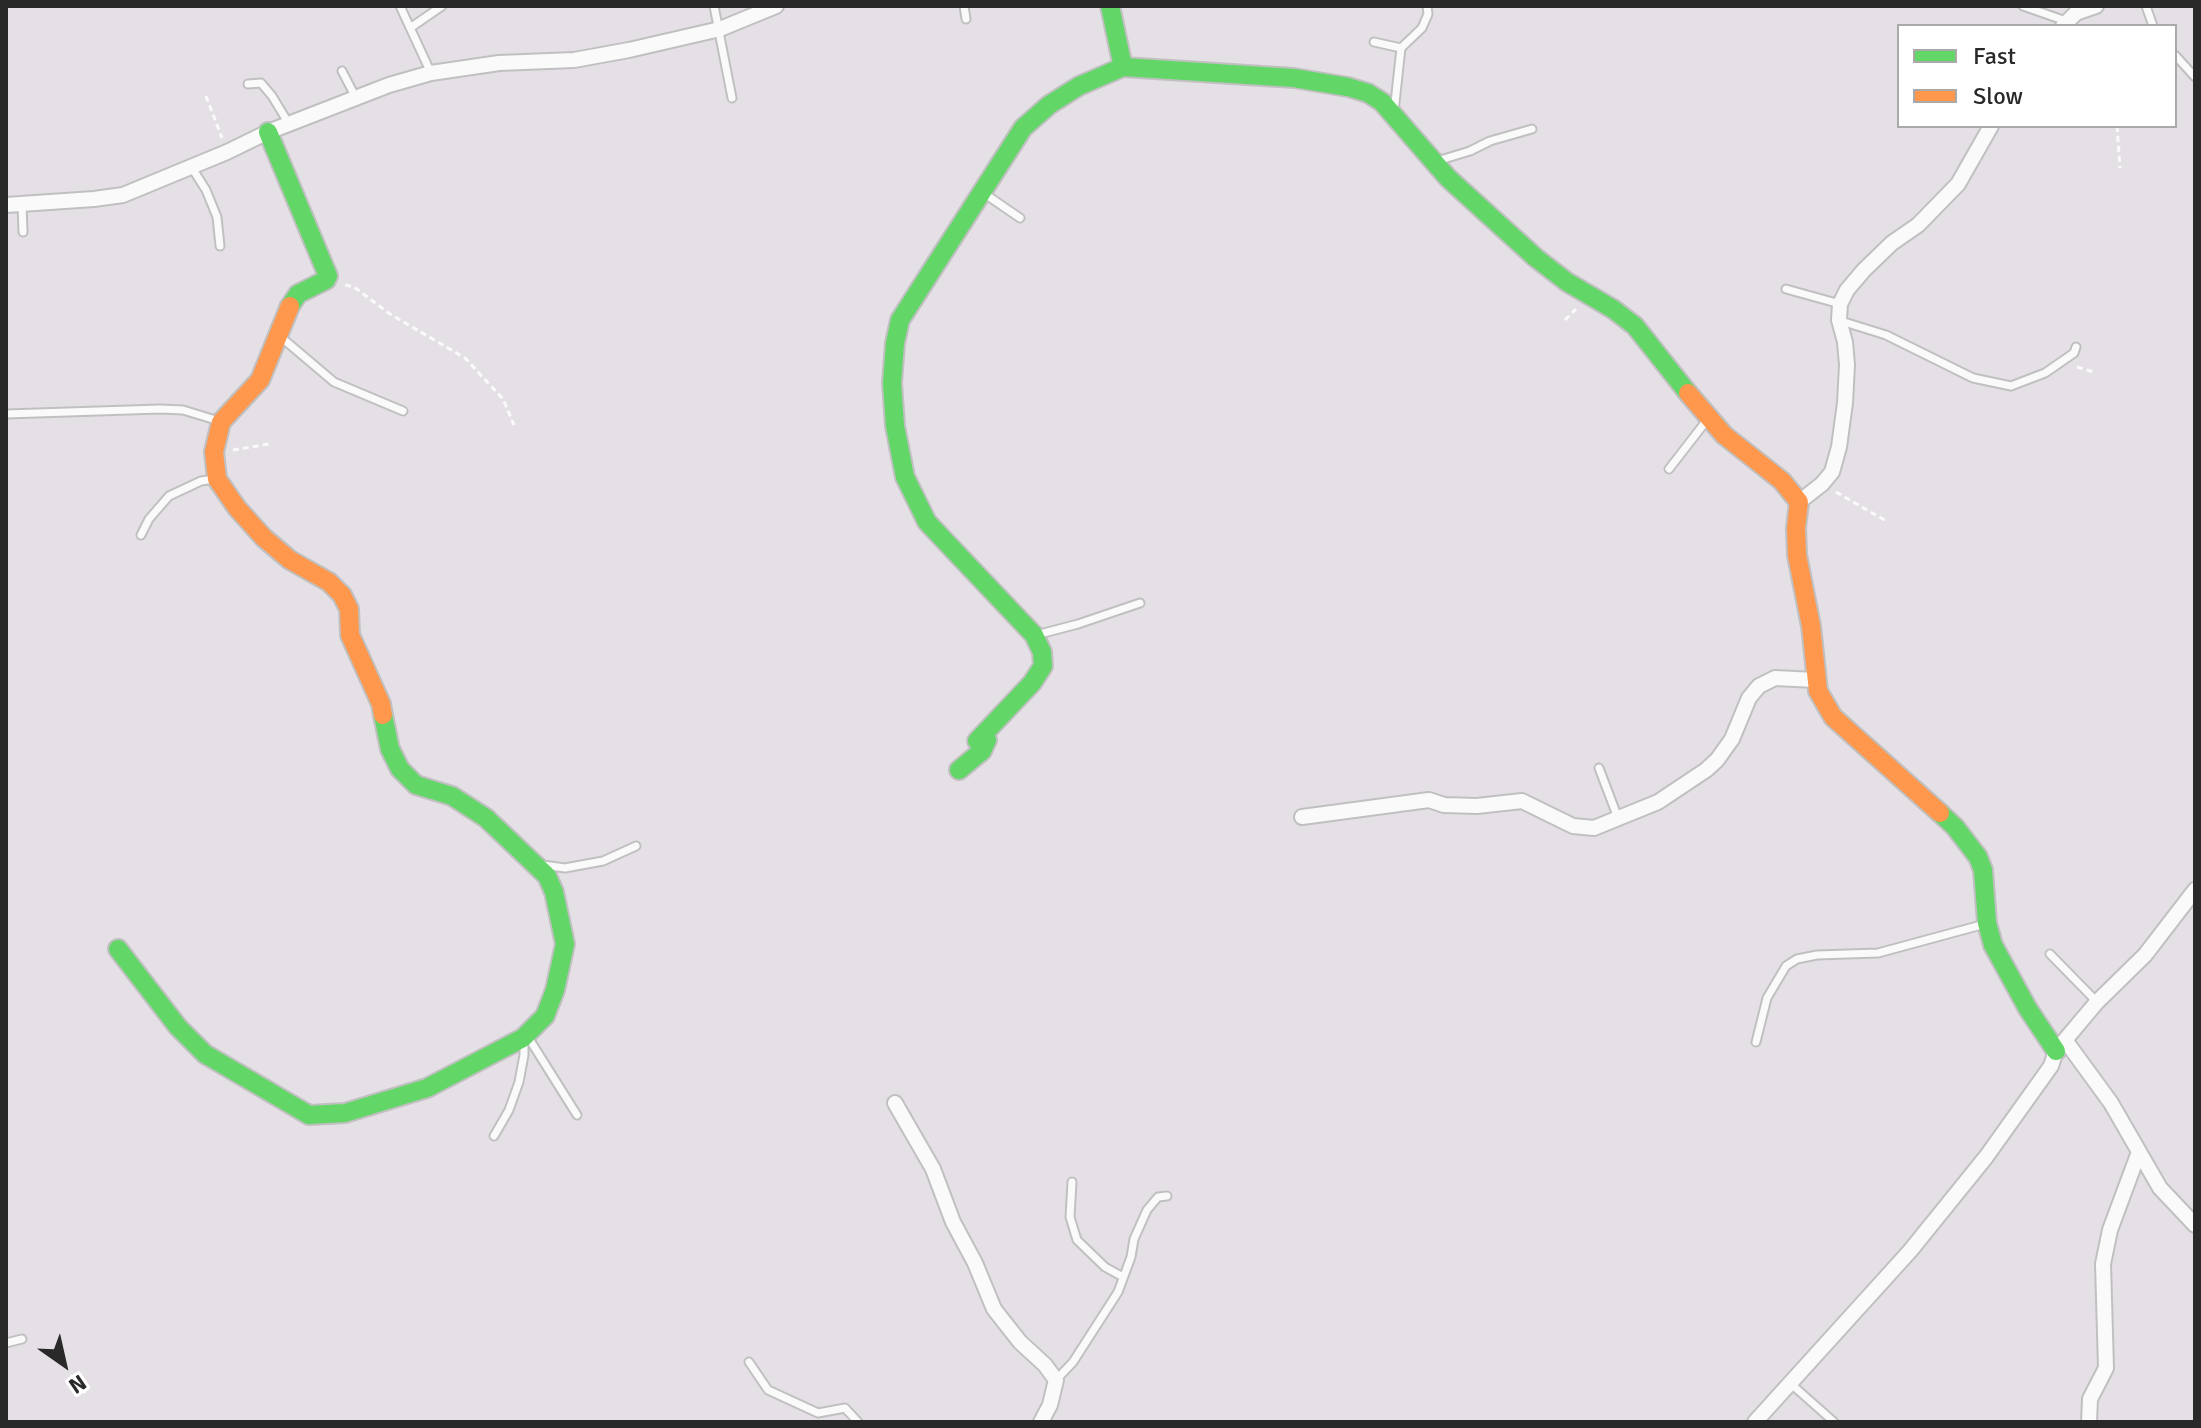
<!DOCTYPE html>
<style>
body{margin:0}
#map{position:relative;width:2201px;height:1428px;overflow:hidden;background:#e5e0e6;font-family:Signika,sans-serif}
canvas{display:block}
.frame{position:absolute;inset:0;border:8px solid #292929;pointer-events:none}
.legend{position:absolute;left:1897px;top:24px;width:280px;height:104px;box-sizing:border-box;background:#fff;border:2px solid #a9a9a9;margin:0;padding:10px 14px;list-style:none;font-size:24px;color:#292929}
.legend li{display:flex;align-items:center;gap:16px;height:40px}
.legend b{width:40px;border:2px solid #a9a9a9}
.north{position:absolute;left:24px;top:1324px;width:80px;height:80px;-webkit-text-stroke:6px #fff;paint-order:stroke;rotate:146deg;font-size:22px;font-weight:700;line-height:32px;text-align:center;color:#292929}
.north::after{content:'';display:block;margin:auto;width:28px;height:36px;background:#292929;clip-path:polygon(50% 0,100% 100%,50% 72%,0 100%)}
</style>
<div id="map">
<canvas width="2201" height="1428"></canvas>
<div class="frame"></div>
<ul class="legend">
<li><b style="height:10px;background:#63d668"></b>Fast</li>
<li><b style="height:10px;background:#ff974d"></b>Slow</li>
</ul>
<div class="north">N</div>
</div>
<script>
const context = document.querySelector('canvas').getContext('2d');
context.lineJoin = 'round';
const toPath = rows => new Path2D(rows.map(r => 'M' + r).join(''));
function stroke(path, color, width, dash) { context.strokeStyle = color; context.lineWidth = width; context.lineCap = dash ? 'butt' : 'round'; context.setLineDash(dash || []); context.stroke(path); }
const lane = toPath([
 [400,6,431,73],
 [714,6,732,98],
 [964,6,966,19],
 [2023,6,2066,21],
 [2146,6,2153,26],
 [410,28,442,6],
 [1374,42,1401,48],
 [2175,55,2195,77],
 [342,71,356,98],
 [248,84,261,83,272,96,289,124],
 [1394,112,1401,48,1422,28,1428,14,1427,6],
 [1437,161,1470,151,1490,141,1532,129],
 [192,168,206,190,217,217,220,246],
 [985,194,1020,218],
 [22,204,23,232],
 [1786,289,1840,304],
 [1841,321,1886,335,1973,378,2011,386,2045,373,2074,353,2076,347],
 [282,338,334,382,403,411],
 [6,414,160,409,183,410,219,421],
 [1669,469,1707,420],
 [141,535,149,519,169,496,201,481,215,479],
 [1036,635,1078,624,1140,603],
 [1599,768,1618,818],
 [543,865,565,868,603,861,636,846],
 [2050,954,2097,1002],
 [528,1037,577,1115],
 [1756,1042,1767,998,1786,966,1797,959,1817,955,1878,953,1985,924],
 [494,1136,509,1110,519,1082,524,1055,524,1041],
 [1072,1182,1070,1217,1077,1240,1105,1267,1123,1277],
 [6,1343,22,1339],
 [749,1362,768,1390,818,1413,845,1408,858,1422],
 [1056,1380,1073,1362,1118,1292,1131,1257,1134,1239,1147,1210,1158,1197,1167,1196],
 [1790,1383,1834,1422]
]);
const street = toPath([
 [2063,26,2076,13,2096,6],
 [6,205,94,199,123,195,227,152,268,132,389,85,431,73,499,63,574,60,629,50,720,29,776,6],
 [1799,502,1822,484,1832,472,1839,447,1845,403,1847,365,1845,342,1839,320,1840,304,1847,290,1864,270,1892,243,1918,225,1958,184,1991,126],
 [1302,817,1429,800,1444,805,1477,806,1522,801,1573,826,1594,828,1658,802,1706,770,1717,760,1732,739,1749,698,1759,686,1775,678,1815,680],
 [2065,1040,2111,1103,2160,1188,2195,1225],
 [895,1103,933,1169,953,1222,975,1263,994,1309,1020,1342,1045,1365,1056,1380,1050,1405,1041,1422],
 [1755,1422,1910,1251,1986,1157,2051,1066,2056,1051,2065,1040,2097,1002,2145,955,2195,890],
 [2089,1422,2090,1399,2106,1368,2103,1264,2110,1230,2139,1152]
]);
const fast = toPath([
 [1110,6,1123,67,1294,78,1348,87,1368,93,1382,102,1448,178,1536,258,1567,282,1613,309,1635,326,1688,393],
 [268,132,328,276,326,280,298,294,290,306],
 [959,770,982,751,987,740,977,741,1032,683,1043,666,1042,652,1034,635,927,522,905,477,895,426,892,383,895,343,900,320,1023,128,1049,105,1079,86,1123,67],
 [1940,813,1955,827,1978,857,1983,870,1987,923,1993,945,2028,1009,2056,1051],
 [118,949,178,1027,205,1054,309,1115,345,1113,427,1088,523,1038,545,1016,555,990,565,944,554,892,547,876,486,818,452,796,416,785,400,769,390,749,383,715]
]);
const slow = toPath([
 [290,306,260,380,221,422,214,452,217,479,237,508,264,538,290,560,329,582,342,595,349,609,350,635,381,704,383,715],
 [1688,393,1724,435,1782,481,1799,502,1796,528,1797,555,1811,626,1818,691,1833,717,1940,813]
]);
stroke(lane, '#c0c0c1', 11);
stroke(street, '#c0c0c1', 18);
stroke(fast, '#c0c0c1', 22);
stroke(slow, '#c0c0c1', 22);
stroke(toPath([
 [206,96,222,138],
 [2117,126,2120,168],
 [345,285,354,287,390,314,465,358,503,399,514,425],
 [1565,320,1576,309],
 [2077,367,2094,372],
 [233,450,269,444],
 [1836,492,1888,522]
]), '#fbfafb', 3, [6, 4]);
stroke(lane, '#fbfafb', 7);
stroke(street, '#fbfafb', 14);
stroke(fast, '#63d668', 18);
stroke(slow, '#ff974d', 18);
</script>
